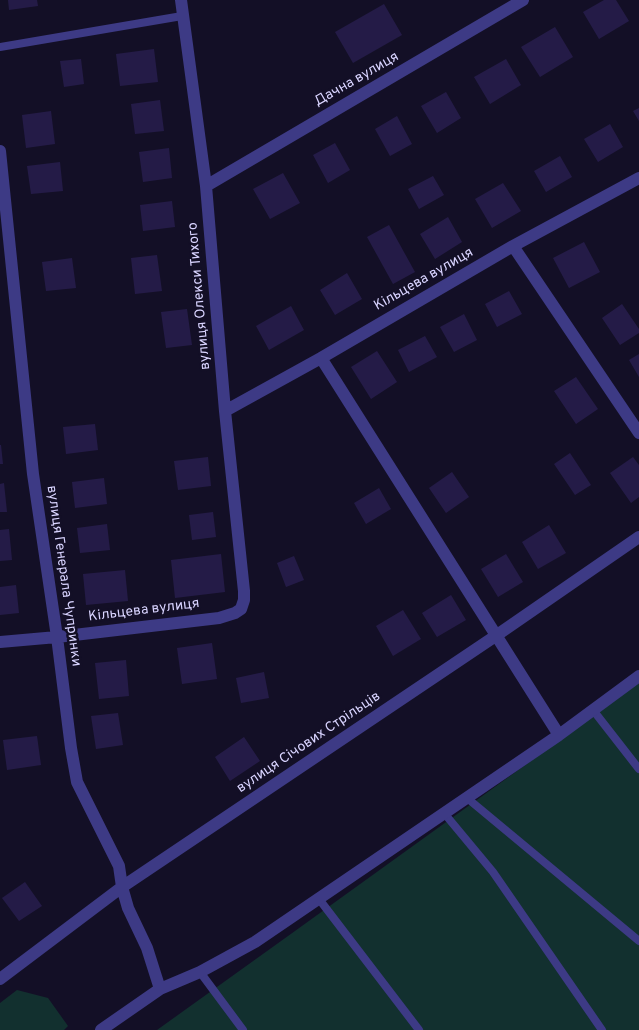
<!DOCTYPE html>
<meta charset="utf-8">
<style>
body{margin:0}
canvas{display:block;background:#130f26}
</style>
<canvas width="639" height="1030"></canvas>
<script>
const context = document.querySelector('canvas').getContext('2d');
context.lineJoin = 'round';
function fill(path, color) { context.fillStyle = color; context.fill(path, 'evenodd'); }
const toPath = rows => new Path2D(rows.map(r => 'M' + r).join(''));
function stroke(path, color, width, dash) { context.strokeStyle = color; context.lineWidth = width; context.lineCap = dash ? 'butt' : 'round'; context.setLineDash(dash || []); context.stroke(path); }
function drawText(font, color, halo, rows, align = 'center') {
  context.font = font + ' Overpass,sans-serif'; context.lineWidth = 5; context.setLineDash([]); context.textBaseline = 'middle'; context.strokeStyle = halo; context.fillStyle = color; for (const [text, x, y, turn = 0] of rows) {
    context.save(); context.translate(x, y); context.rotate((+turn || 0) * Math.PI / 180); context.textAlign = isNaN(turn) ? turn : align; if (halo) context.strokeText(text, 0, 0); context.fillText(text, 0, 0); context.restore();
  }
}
fill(toPath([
 [639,683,639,1030,157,1030,295,931],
 [17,990,48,998,68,1026,64,1030,0,1030,0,1003]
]), '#12302f');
fill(toPath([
 [8,0,37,0,38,6,9,10],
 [604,0,616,0,629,21,599,39,583,12],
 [384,4,402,35,353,63,335,32],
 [555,27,573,57,540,77,521,47],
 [154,49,158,82,120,86,116,54],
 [81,59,84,84,64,87,60,61],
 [506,59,521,85,490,104,474,77],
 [446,92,461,118,437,133,421,106],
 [160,100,164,131,135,134,131,104],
 [639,108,639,121,633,111],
 [51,111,55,144,26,148,22,115],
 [397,116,412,144,390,156,375,129],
 [610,124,623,147,598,162,584,139],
 [335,143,350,170,328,183,313,155],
 [169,148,172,178,143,182,139,152],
 [560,156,572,177,546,192,534,171],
 [60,162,63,191,31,194,27,166],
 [283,173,300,203,270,219,253,189],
 [433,176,444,195,419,209,408,189],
 [503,183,521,211,492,228,475,199],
 [172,201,175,227,143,231,140,205],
 [448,217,462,242,435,259,420,234],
 [389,225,415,272,393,284,367,237],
 [584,242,600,272,569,288,553,258],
 [157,255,162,291,135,294,131,258],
 [72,258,76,288,46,291,42,262],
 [347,273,362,299,335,315,320,290],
 [509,291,522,314,497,327,485,304],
 [622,304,639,329,639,333,620,345,602,318],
 [291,306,304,330,269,350,256,326],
 [187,309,192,345,166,348,161,312],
 [464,314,477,340,454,352,440,327],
 [425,336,437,357,409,372,398,350],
 [377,351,397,382,371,399,351,367],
 [639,354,639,377,629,360],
 [576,377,598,409,576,424,554,391],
 [95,424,98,450,66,454,63,427],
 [0,445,1,445,3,464,0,464],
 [570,453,591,485,575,495,554,464],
 [208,457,211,486,178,490,174,461],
 [633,457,639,465,639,497,631,503,610,473],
 [452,472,469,497,446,513,429,488],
 [104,478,107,504,75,508,72,482],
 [4,483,7,512,0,512,0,484],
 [379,488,391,509,366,524,354,503],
 [213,512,216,537,192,540,189,515],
 [107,524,110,550,80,553,77,528],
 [549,525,566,553,538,569,522,542],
 [9,529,12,560,0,561,0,530],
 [221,554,225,592,175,598,171,560],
 [506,554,523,582,498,597,481,569],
 [294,556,304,580,286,587,277,563],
 [125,570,128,601,86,605,83,574],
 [16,585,19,613,0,615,0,587],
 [451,595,466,620,437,637,422,613],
 [403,610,421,639,393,656,376,626],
 [212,643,217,679,182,684,177,648],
 [126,660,129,696,99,699,95,663],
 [264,672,269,698,241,703,236,678],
 [118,713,123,745,96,749,91,716],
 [37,736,41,765,7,770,3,740],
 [244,737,260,761,230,781,215,757],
 [25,882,42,906,19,921,2,898]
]), '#241b47');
stroke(toPath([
 [0,47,182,16],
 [593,710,639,769],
 [467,798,639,941],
 [444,813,493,872,602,1030],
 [319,899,419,1030],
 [200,972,243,1030]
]), '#3d3a85', 8);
stroke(toPath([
 [0,151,33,474,57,637,71,748,77,782,119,866,122,887,128,908,147,948,160,989],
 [206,186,523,0],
 [513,246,639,433],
 [321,358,559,735],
 [225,411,321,358,513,246,639,178],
 [0,642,57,637,219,618,235,613,241,609,244,600,244,591,225,411,206,186,181,0],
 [0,979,122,887,497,635,639,537],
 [101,1030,160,989,200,972,255,942,559,735,639,676]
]), '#3d3a85', 12);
drawText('14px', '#d9d4ff', '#130f26', [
 ["Дачна вулиця",357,80,-30],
 ["Кільцева вулиця",424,280,-30],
 ["вулиця Олекси Тихого",200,296,-95],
 ["вулиця Генерала Чупринки",63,576,82],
 ["Кільцева вулиця",144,611,-7],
 ["вулиця Січових Стрільців",309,743,-34]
]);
</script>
